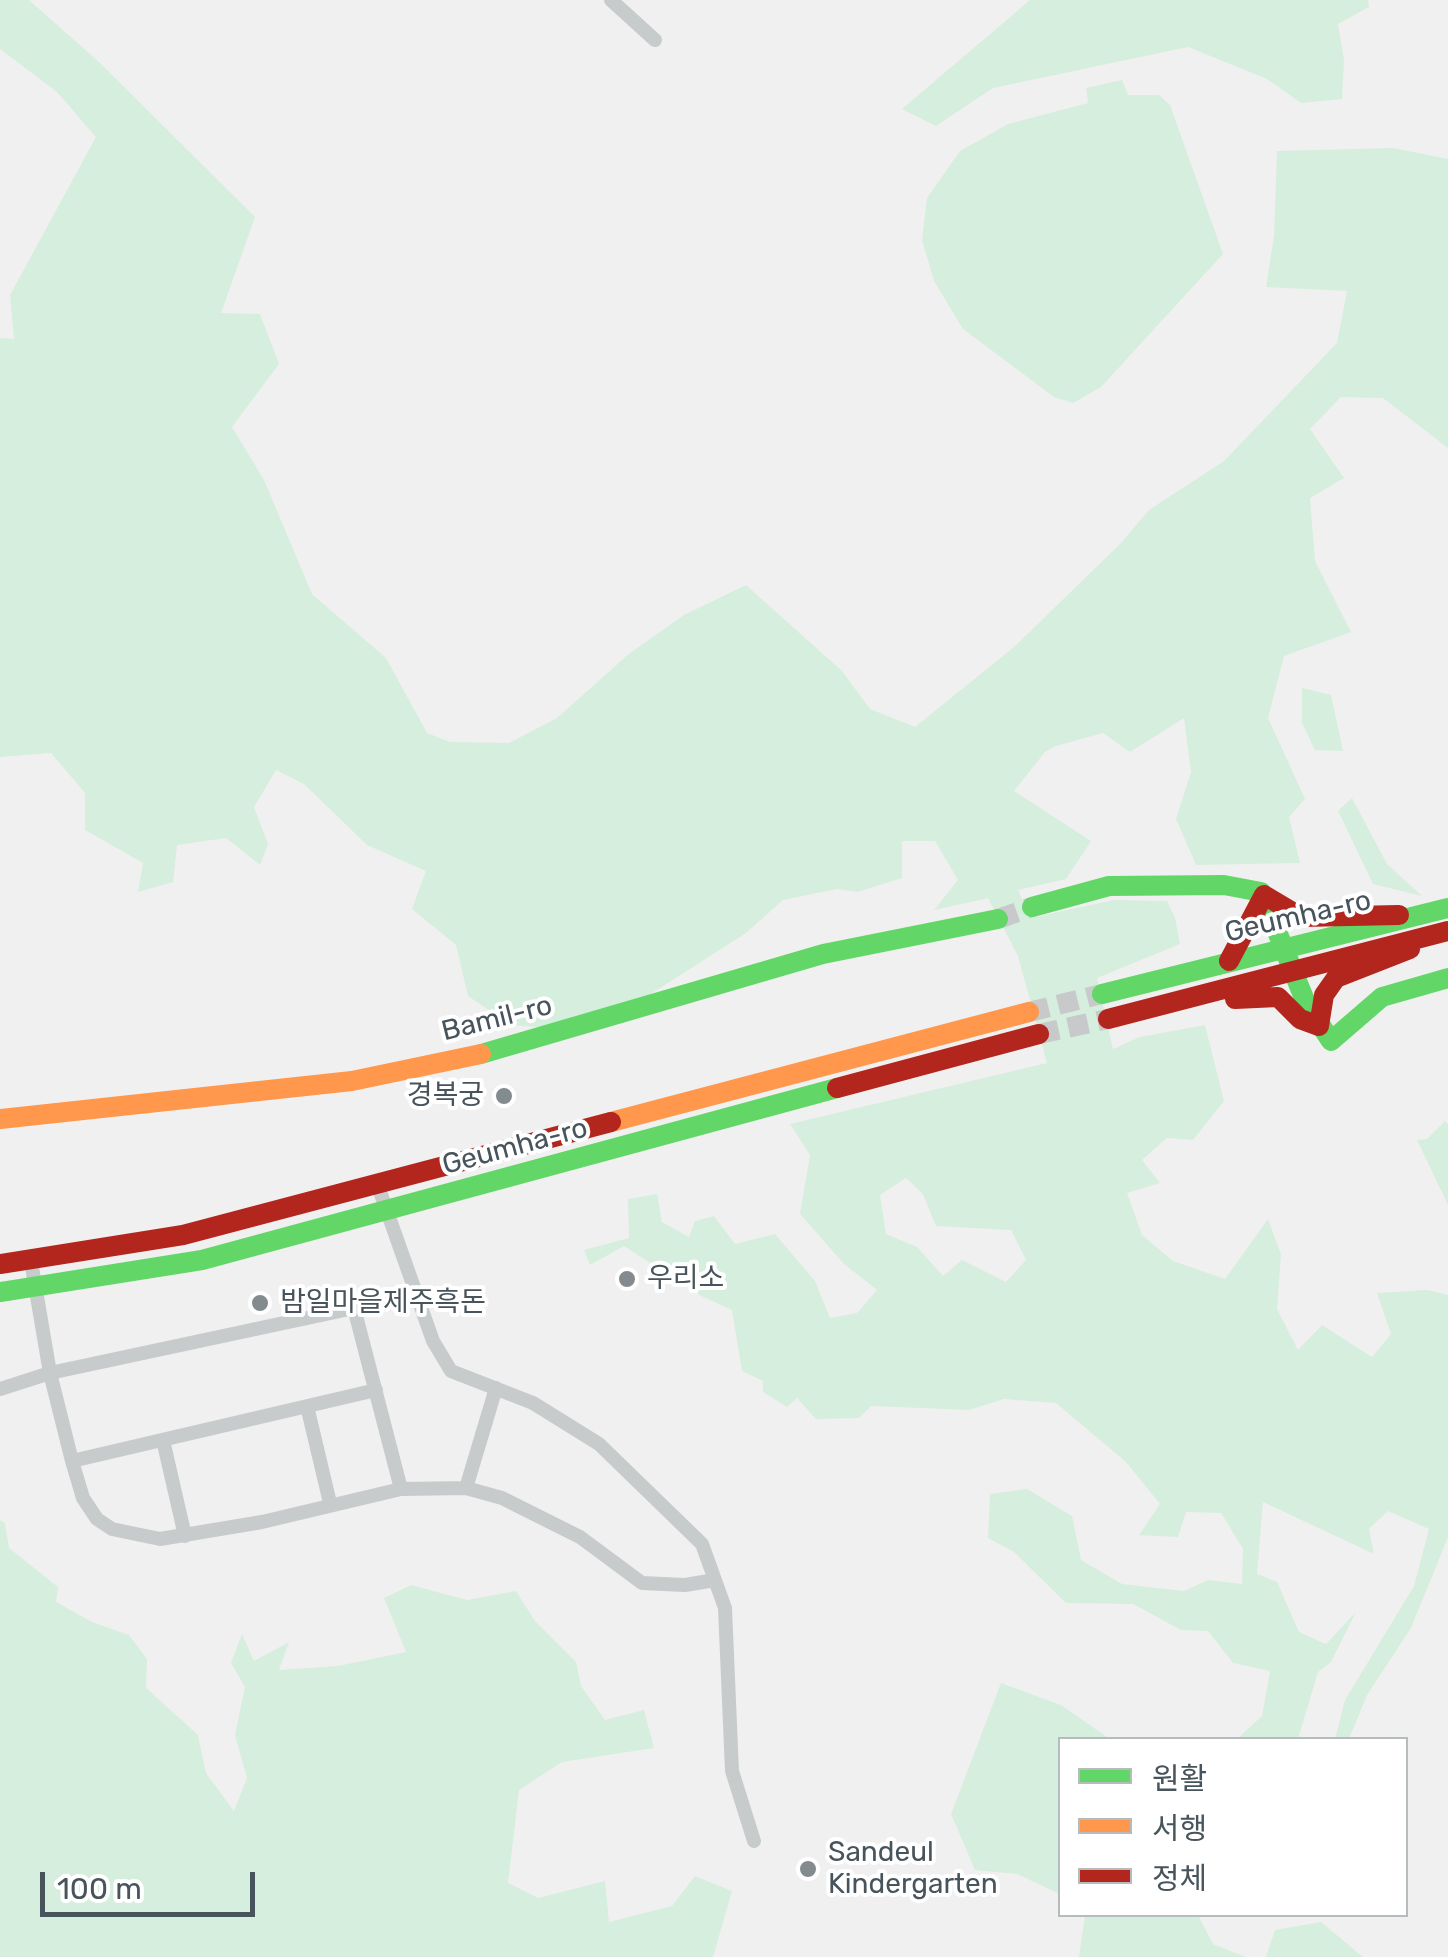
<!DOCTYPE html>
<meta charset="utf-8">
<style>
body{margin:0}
#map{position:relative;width:1448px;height:1957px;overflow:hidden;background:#f1f0f0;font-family:Rubik,"Noto Sans KR",sans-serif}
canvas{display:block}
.legend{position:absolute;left:1058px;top:1737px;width:350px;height:180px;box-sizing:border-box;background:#fff;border:2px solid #b6bbbd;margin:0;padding:12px 18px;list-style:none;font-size:30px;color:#48545b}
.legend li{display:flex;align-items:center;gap:20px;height:50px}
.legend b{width:50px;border:2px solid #b6bbbd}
.scale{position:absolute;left:40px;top:1872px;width:215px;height:45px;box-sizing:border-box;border:5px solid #48545b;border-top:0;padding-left:12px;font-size:30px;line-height:35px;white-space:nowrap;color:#48545b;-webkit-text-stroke:8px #fff;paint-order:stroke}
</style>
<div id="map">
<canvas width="1448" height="1957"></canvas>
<ul class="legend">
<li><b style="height:12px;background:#63d668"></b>원활</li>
<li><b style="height:12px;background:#ff974d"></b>서행</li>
<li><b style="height:12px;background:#b3261e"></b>정체</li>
</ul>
<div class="scale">100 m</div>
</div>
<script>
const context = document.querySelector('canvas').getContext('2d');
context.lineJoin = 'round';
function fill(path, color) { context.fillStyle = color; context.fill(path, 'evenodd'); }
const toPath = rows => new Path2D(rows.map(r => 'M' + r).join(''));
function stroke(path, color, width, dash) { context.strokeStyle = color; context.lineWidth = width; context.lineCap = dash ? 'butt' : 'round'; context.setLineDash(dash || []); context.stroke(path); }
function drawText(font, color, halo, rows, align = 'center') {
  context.font = font + ' Rubik,"Noto Sans KR",sans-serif'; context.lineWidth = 8; context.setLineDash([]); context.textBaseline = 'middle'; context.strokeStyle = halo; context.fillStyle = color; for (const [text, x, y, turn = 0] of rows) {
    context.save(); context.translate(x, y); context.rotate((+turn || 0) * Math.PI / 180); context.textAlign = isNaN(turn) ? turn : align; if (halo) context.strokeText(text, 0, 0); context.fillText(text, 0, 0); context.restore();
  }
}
fill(toPath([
 [0,0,29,0,99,62,255,217,221,313,260,314,279,364,232,427,264,480,312,594,386,658,427,733,450,742,509,743,557,718,630,653,684,615,746,585,842,671,870,709,915,727,1014,647,1119,545,1149,510,1224,461,1337,343,1347,291,1266,287,1274,236,1277,151,1393,148,1448,159,1448,448,1383,398,1341,397,1310,429,1344,478,1310,498,1315,561,1351,632,1284,656,1268,718,1305,799,1289,817,1300,863,1196,865,1176,819,1191,772,1184,718,1130,752,1103,733,1056,746,1045,752,1014,791,1091,841,1066,879,1018,890,1030,918,1114,900,1167,901,1175,918,1180,944,1097,978,1113,1049,1140,1037,1205,1025,1224,1101,1193,1140,1167,1138,1142,1160,1160,1183,1127,1193,1142,1235,1173,1261,1225,1279,1268,1219,1281,1254,1277,1309,1298,1350,1322,1325,1372,1357,1391,1334,1377,1293,1427,1290,1448,1295,1448,1537,1411,1628,1367,1695,1349,1739,1335,1739,1345,1700,1414,1586,1429,1529,1388,1511,1369,1529,1374,1554,1263,1502,1257,1574,1277,1582,1299,1632,1326,1644,1356,1612,1331,1662,1318,1672,1298,1739,1237,1739,1262,1716,1270,1671,1233,1663,1208,1631,1181,1630,1133,1604,1066,1603,1014,1552,988,1538,990,1494,1027,1489,1072,1516,1081,1560,1122,1584,1184,1591,1208,1580,1242,1584,1243,1549,1221,1513,1186,1512,1178,1537,1139,1535,1160,1504,1126,1462,1056,1403,1004,1399,969,1410,871,1406,859,1418,816,1419,797,1398,787,1407,763,1392,763,1381,742,1371,732,1310,699,1295,688,1268,667,1274,624,1246,590,1265,584,1250,629,1238,628,1199,657,1194,662,1222,689,1237,695,1221,714,1216,735,1244,775,1234,815,1281,830,1318,857,1313,877,1290,844,1264,800,1214,810,1155,790,1124,1047,1063,1018,956,988,898,934,910,958,880,935,841,902,841,902,878,858,892,837,889,783,900,746,933,646,997,549,1028,511,1025,468,996,456,945,412,909,426,871,367,845,304,784,276,770,254,807,268,844,260,865,226,838,177,845,173,882,138,892,143,863,85,830,85,793,51,753,0,757,0,338,14,339,10,295,96,137,57,92,0,49],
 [906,1178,923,1194,936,1226,1011,1230,1026,1260,1006,1282,962,1260,943,1276,917,1247,886,1234,880,1195],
 [1030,0,1368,0,1369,7,1338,24,1344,60,1342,99,1301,103,1267,79,1188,47,993,88,936,126,902,109],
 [1122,80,1128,95,1159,95,1170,105,1223,254,1101,387,1073,403,1054,397,963,329,934,281,922,240,927,198,960,151,1008,124,1088,103,1086,88],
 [1302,688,1331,695,1343,751,1315,750,1302,723],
 [1352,798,1387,864,1422,896,1373,884,1338,811],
 [1445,1121,1448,1124,1448,1205,1417,1140,1427,1139],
 [0,1520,5,1523,9,1548,58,1587,56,1602,92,1622,129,1635,147,1659,146,1688,198,1735,206,1773,234,1811,247,1778,235,1735,245,1687,231,1663,242,1634,254,1661,289,1642,279,1670,338,1666,406,1652,384,1598,411,1585,467,1600,516,1591,535,1621,576,1662,581,1686,605,1720,644,1710,654,1748,562,1762,519,1790,508,1883,538,1898,605,1881,609,1922,672,1906,695,1876,732,1891,713,1957,0,1957],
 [1001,1683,1061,1705,1110,1739,1060,1740,1060,1894,1017,1874,975,1870,951,1814],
 [1085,1915,1198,1915,1213,1944,1246,1957,1079,1957],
 [1321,1922,1363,1957,1266,1957,1275,1930]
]), '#d6eedd');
stroke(toPath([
 [998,919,1032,907],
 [1029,1012,1102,994],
 [1039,1034,1108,1019]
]), '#c7c9cb', 20, [20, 10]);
stroke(toPath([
 [611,0,655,40],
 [377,1183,433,1341,451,1371,533,1403,599,1444,702,1544,725,1608,732,1771,754,1841],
 [31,1261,50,1373,72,1461,83,1498,97,1519,112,1529,160,1539,262,1522,401,1489,466,1488,502,1498,580,1537,642,1583,685,1585,715,1580],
 [354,1308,401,1489],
 [0,1389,50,1373,354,1308,414,1290],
 [307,1406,330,1503],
 [163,1440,185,1536],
 [72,1461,376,1390],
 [466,1488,496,1388]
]), '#c8cbcc', 14);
stroke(toPath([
 [1032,907,1109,886,1224,885,1261,892,1306,1003,1331,1041,1382,997,1448,978],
 [1102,994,1448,908],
 [481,1054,823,954,998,919],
 [0,1292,202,1260,837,1088]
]), '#63d668', 20);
stroke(toPath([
 [0,1119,352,1081,481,1054],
 [611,1122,1029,1012]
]), '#ff974d', 20);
stroke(toPath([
 [1229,961,1264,895,1301,917,1399,915],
 [1235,999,1278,997,1300,1019,1319,1026,1324,995,1336,978,1410,949],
 [1108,1019,1448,931],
 [837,1088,1039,1034],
 [0,1264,183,1235,611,1122]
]), '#b3261e', 20);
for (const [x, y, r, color] of [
 [504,1096,10,"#838b8f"],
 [627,1279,10,"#838b8f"],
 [260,1303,10,"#838b8f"],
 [808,1869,10,"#838b8f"]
]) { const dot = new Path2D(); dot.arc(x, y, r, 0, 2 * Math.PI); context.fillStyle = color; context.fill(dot); stroke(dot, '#fff', 4); }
drawText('28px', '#48545b', '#fff', [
 ["Geumha-ro",1298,917,-13],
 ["Bamil-ro",497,1019,-14],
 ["Geumha-ro",515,1147,-15]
]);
drawText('28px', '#48545b', '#fff', [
 ["경복궁",484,1096,"right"],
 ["우리소",647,1279],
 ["밤일마을제주흑돈",280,1303],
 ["Sandeul",828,1853],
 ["Kindergarten",828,1885]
], 'left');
</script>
